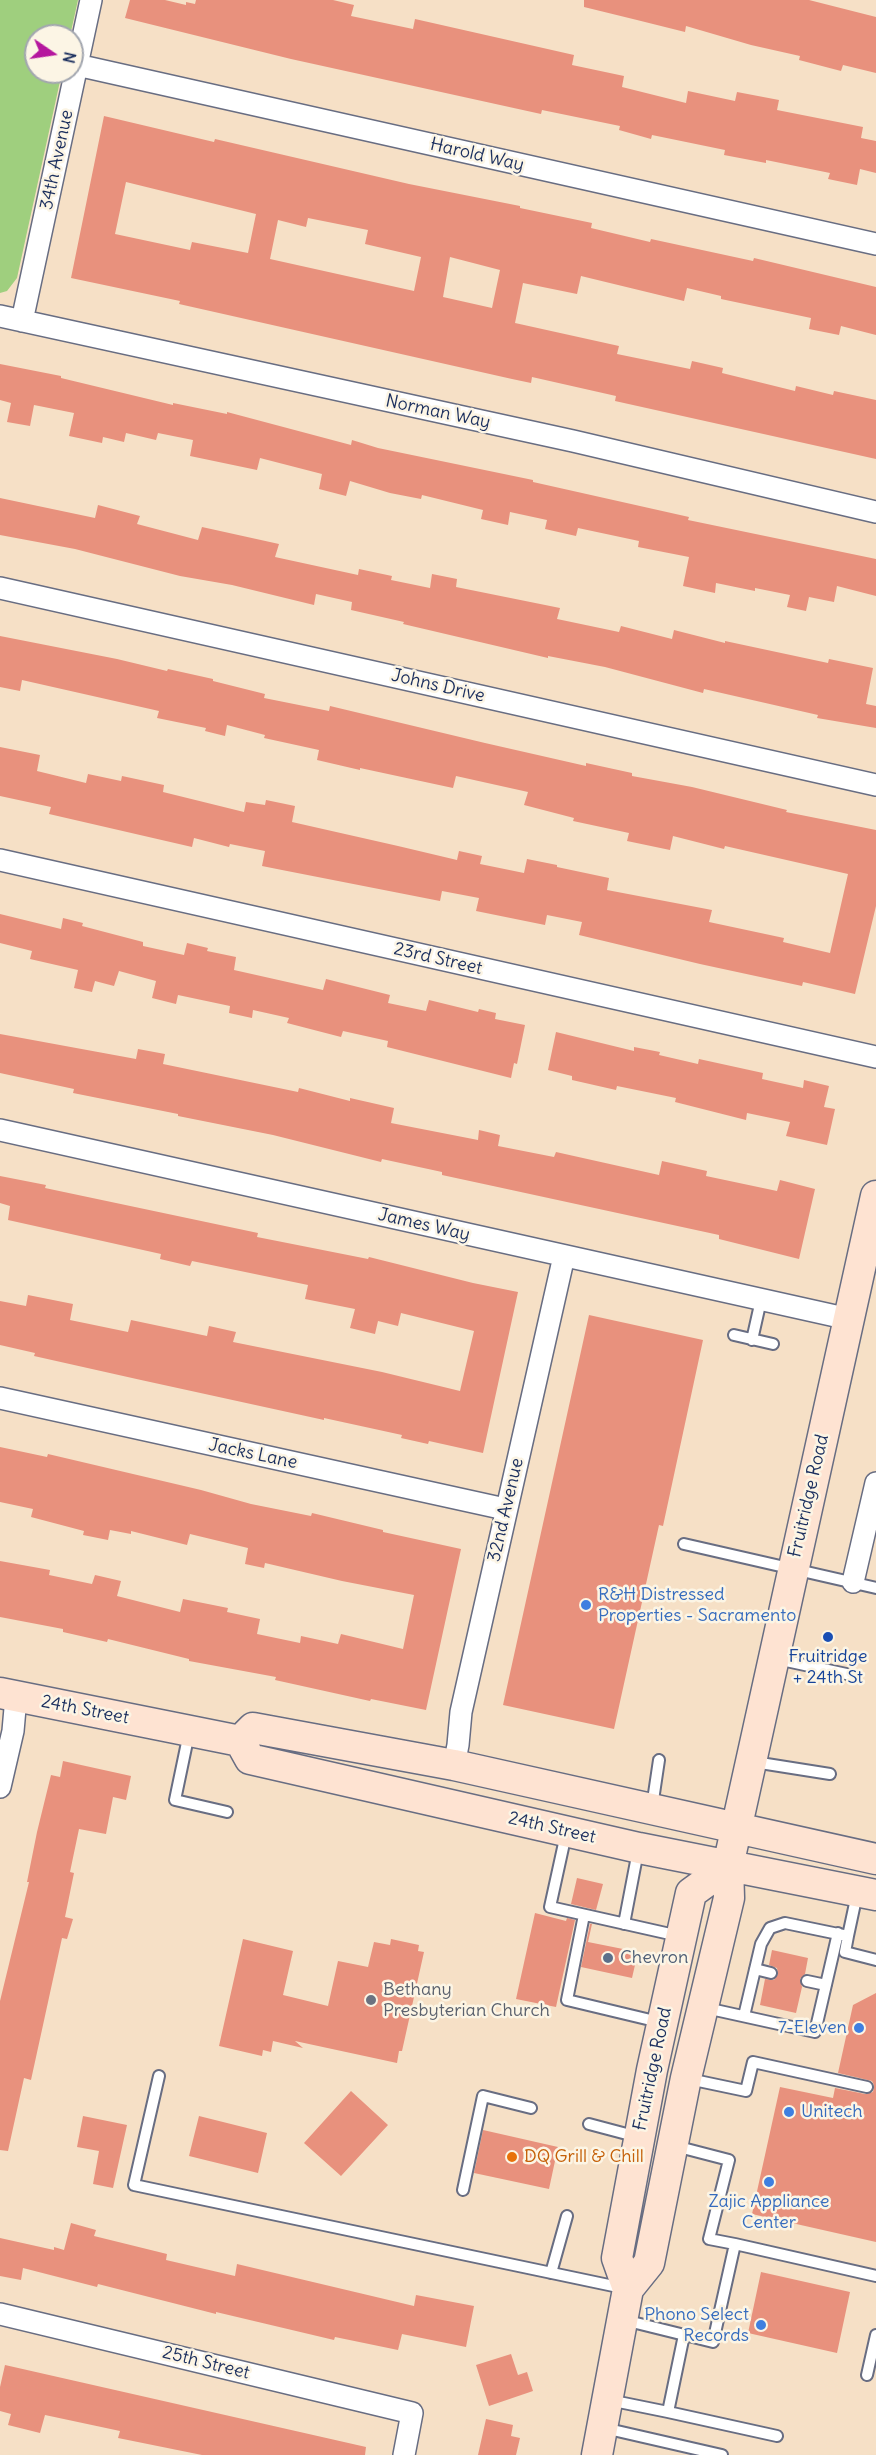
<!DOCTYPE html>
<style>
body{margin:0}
#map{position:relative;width:876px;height:2455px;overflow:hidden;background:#f6e0c6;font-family:Delius,sans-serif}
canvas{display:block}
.north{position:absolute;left:24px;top:24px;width:60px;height:60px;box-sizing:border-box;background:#fcf5e5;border:2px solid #a2a6af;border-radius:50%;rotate:103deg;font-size:16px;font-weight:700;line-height:24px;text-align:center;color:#1b2f5e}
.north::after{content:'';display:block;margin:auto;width:21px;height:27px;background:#b5179e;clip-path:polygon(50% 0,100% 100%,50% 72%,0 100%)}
</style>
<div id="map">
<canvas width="876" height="2455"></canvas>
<div class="north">N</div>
</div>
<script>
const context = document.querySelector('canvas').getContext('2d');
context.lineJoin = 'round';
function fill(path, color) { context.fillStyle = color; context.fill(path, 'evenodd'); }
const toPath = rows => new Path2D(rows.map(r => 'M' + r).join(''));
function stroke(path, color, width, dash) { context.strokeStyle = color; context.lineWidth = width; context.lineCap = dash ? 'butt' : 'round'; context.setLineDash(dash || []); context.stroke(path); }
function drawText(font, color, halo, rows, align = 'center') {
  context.font = font + ' Delius,sans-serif'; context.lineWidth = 5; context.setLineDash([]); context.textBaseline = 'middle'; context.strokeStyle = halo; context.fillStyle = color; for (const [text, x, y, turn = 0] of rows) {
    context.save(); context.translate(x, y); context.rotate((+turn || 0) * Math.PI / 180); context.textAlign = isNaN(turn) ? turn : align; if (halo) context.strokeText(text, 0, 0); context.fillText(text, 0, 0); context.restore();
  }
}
fill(toPath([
 [0,0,78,0,70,36,36,36,36,72,62,72,17,278,7,291,0,293]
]), '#9fcf7e');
fill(toPath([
 [130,0,165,0,186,5,186,2,195,4,196,0,333,0,354,5,351,16,413,29,415,19,574,55,572,65,624,76,622,87,686,103,688,91,735,101,737,92,779,100,777,110,863,127,861,138,876,141,876,173,860,169,857,185,828,179,830,173,766,160,766,163,724,155,725,150,652,135,651,139,619,130,620,126,542,110,541,114,291,59,125,18],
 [584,0,809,0,876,17,876,73,843,65,841,71,799,60,800,56,751,45,686,26,685,32,637,20,584,7],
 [104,116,214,142,215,139,409,184,520,206,520,208,592,223,591,228,650,242,651,239,753,261,754,258,876,287,876,335,841,326,839,335,809,329,811,318,721,299,721,296,687,288,684,301,581,276,577,294,523,283,515,323,619,346,617,354,690,369,692,361,723,368,722,373,795,391,796,386,833,395,834,391,876,400,876,459,615,401,616,396,532,377,531,383,512,379,179,304,180,301,71,278],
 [126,182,256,214,248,253,192,242,190,250,115,234],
 [308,218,368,230,365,244,421,257,414,291,270,259,278,220,306,227],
 [450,257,500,270,492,308,443,297],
 [0,364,61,376,61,378,173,405,173,403,227,414,227,412,351,445,352,440,378,448,533,480,533,482,689,517,688,520,876,559,876,596,837,586,834,602,809,597,806,611,787,607,790,595,755,588,755,591,716,583,715,593,683,586,689,557,638,547,639,541,578,528,576,536,545,529,547,520,510,512,508,525,481,519,483,510,422,495,421,499,390,493,350,481,346,496,319,489,322,474,260,458,257,470,190,456,193,440,158,433,156,440,126,433,124,442,103,437,102,443,69,436,74,413,34,405,30,426,7,422,11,403,0,400],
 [0,498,95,518,98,505,140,516,137,524,198,540,202,527,279,544,275,557,358,575,359,569,392,576,391,580,430,588,432,574,457,579,456,587,560,608,557,619,619,632,621,626,672,639,674,630,725,643,725,641,828,663,829,659,873,668,866,704,876,706,876,728,817,718,818,715,704,689,703,693,605,667,548,656,548,658,403,624,404,622,351,610,352,602,316,594,314,605,232,585,180,576,75,549,0,535],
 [0,636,117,659,167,671,168,669,213,679,213,681,265,694,264,698,329,711,330,706,485,743,586,766,586,763,632,773,632,776,692,787,787,810,786,812,876,830,876,906,855,994,803,982,802,986,700,964,579,935,582,922,547,915,545,925,476,911,479,898,442,891,440,901,282,870,262,866,265,851,230,844,229,847,194,838,192,847,49,814,51,807,0,796,0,747,40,755,37,771,86,783,88,774,121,781,122,776,164,785,163,792,244,812,246,802,265,805,266,800,295,806,292,822,398,846,457,860,459,851,482,856,480,864,524,873,527,859,557,865,557,867,609,878,607,890,712,910,709,922,784,938,783,942,830,953,848,874,725,846,724,849,673,836,670,850,627,841,629,833,573,821,574,818,524,805,528,792,456,776,453,788,360,768,360,770,317,760,319,750,264,738,265,735,227,725,225,736,205,731,206,728,157,718,159,711,22,680,20,691,0,687],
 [0,914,61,929,63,918,83,923,82,926,143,942,143,946,184,955,187,943,208,948,207,951,236,957,234,970,323,990,326,979,390,995,388,1003,426,1011,429,1000,478,1012,479,1009,496,1013,495,1019,525,1025,517,1064,514,1063,511,1078,387,1047,388,1041,343,1031,341,1037,287,1023,289,1018,253,1010,252,1018,229,1013,230,1006,178,995,176,1004,152,998,156,981,119,971,114,986,95,981,92,992,74,988,78,970,30,959,32,951,0,943],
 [556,1032,634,1051,634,1047,660,1052,659,1055,698,1064,699,1059,763,1073,762,1079,803,1088,804,1080,829,1086,824,1107,835,1109,827,1145,786,1136,790,1122,747,1113,746,1120,675,1102,676,1098,617,1086,616,1090,572,1080,572,1076,548,1070],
 [0,1034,136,1059,138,1049,165,1054,163,1064,298,1092,299,1088,350,1101,350,1098,394,1108,391,1123,478,1140,479,1130,500,1135,498,1146,554,1157,556,1152,659,1175,662,1161,707,1171,706,1176,777,1191,780,1180,815,1189,799,1259,719,1239,719,1235,493,1186,442,1175,442,1172,382,1159,381,1162,273,1135,178,1116,178,1114,73,1093,74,1089,0,1073],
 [0,1176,46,1185,45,1188,258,1233,257,1237,368,1259,369,1257,473,1283,518,1292,483,1453,429,1441,428,1444,401,1438,402,1435,324,1418,324,1420,141,1380,34,1356,35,1353,0,1345,0,1301,26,1306,28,1295,73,1304,70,1320,128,1332,131,1320,207,1336,209,1326,236,1332,233,1342,382,1372,460,1391,474,1331,401,1313,398,1326,378,1321,375,1334,350,1328,355,1309,305,1299,308,1285,192,1261,190,1266,160,1259,161,1254,8,1220,10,1206,0,1203],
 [589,1315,703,1340,663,1526,659,1525,614,1729,503,1705],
 [0,1447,47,1457,48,1454,201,1490,251,1504,311,1516,312,1513,383,1530,383,1532,461,1549,426,1710,371,1699,370,1701,275,1680,276,1677,189,1661,189,1659,108,1639,107,1642,63,1632,63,1629,0,1617,0,1561,50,1570,49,1575,92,1584,95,1575,121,1581,117,1596,180,1612,183,1599,228,1608,227,1612,260,1619,257,1634,300,1643,301,1636,338,1644,341,1634,403,1649,414,1595,342,1581,265,1563,264,1568,245,1564,248,1548,190,1534,187,1545,131,1531,131,1534,110,1530,108,1540,83,1535,84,1531,31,1517,33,1509,0,1502],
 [63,1761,131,1776,126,1800,113,1797,106,1834,79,1829,70,1872,74,1873,65,1917,73,1919,67,1939,62,1938,31,2080,24,2078,8,2151,0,2150,0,2001,29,1882,27,1882,37,1832,51,1775,60,1777],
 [577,1878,603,1884,596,1910,571,1904],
 [535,1913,566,1921,567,1918,575,1920,556,2007,516,1999],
 [590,1924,592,1924,588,1942,638,1952,632,1978,581,1967],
 [243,1939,293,1951,283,1995,328,2006,338,1961,368,1967,374,1942,390,1945,391,1939,419,1945,418,1951,424,1952,402,2051,399,2051,397,2063,295,2041,303,2048,273,2041,271,2052,263,2050,262,2056,219,2046],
 [772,1950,808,1958,805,1974,800,1979,802,1987,796,2013,760,2005,765,1979,774,1980,778,1974,777,1968,769,1965],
 [876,1993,876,2242,752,2214,780,2087,833,2098,835,2088,865,2094,873,2092,874,2085,872,2081,838,2073,853,2005],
 [351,2091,388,2125,341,2176,304,2143],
 [83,2116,127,2125,113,2188,93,2184,99,2151,77,2147],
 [199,2116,267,2133,258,2173,189,2156],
 [483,2130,558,2147,549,2189,474,2173],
 [71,2223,96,2230,94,2236,167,2254,166,2260,235,2276,237,2264,414,2306,416,2295,474,2306,466,2347,402,2334,398,2350,335,2337,334,2340,216,2312,216,2314,98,2284,97,2287,23,2268,21,2280,0,2276,0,2238,54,2250,54,2247,64,2250],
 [761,2272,850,2292,837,2353,748,2333],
 [511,2354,518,2375,527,2372,533,2391,489,2406,476,2365],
 [5,2365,366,2447,365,2455,202,2455,118,2438,120,2431,45,2415,40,2433,8,2425,11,2414,0,2411,0,2387],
 [486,2419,513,2425,511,2436,520,2438,516,2455,478,2455]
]), '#e8917d');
const lane = toPath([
 [734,1335,773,1344],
 [752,1340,761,1300],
 [684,1544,876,1588],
 [777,1659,851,1675],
 [189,1733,175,1800,227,1812],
 [754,1762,830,1774],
 [652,1807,659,1760],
 [566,1834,550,1907,679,1936],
 [584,1915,567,2000,659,2022],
 [624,1924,638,1851],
 [848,1936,845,1952,876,1960],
 [755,1969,771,1973],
 [807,1981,826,1985],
 [706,2008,815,2032,838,1933],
 [744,2016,761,1944,770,1928,785,1923,848,1936,857,1894],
 [159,2076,134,2185,623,2288],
 [689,2079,746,2091,753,2062,867,2087],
 [589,2124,638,2137],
 [675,2146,729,2160,709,2239,735,2244],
 [463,2190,483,2096,531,2108],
 [551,2273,567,2216],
 [624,2320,713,2342,735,2244,876,2276],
 [867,2375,876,2335],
 [609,2400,668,2412,684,2335],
 [668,2412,777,2436],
 [604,2428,722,2455]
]);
const street = toPath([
 [77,65,876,244],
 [0,316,573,441,876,512],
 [22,321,91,0],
 [0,588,876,785],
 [0,860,876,1057],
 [0,1130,849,1319],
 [0,1398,505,1509],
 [853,1582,876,1483],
 [454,1765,458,1745,461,1712,564,1256],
 [0,1787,13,1731,16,1697],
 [0,2314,412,2413,404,2455]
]);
const secondary = toPath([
 [0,1693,240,1741],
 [240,1741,250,1759,639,1848,876,1895],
 [240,1741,253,1728,454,1765,876,1859],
 [628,2289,617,2258,652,2070,691,1893,728,1866],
 [597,2455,628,2289,649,2263,686,2078,729,1898,728,1866,876,1196]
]);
stroke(lane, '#686d82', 14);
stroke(street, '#686d82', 24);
stroke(secondary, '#686d82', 33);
stroke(lane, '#fff', 10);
stroke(street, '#fff', 21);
stroke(secondary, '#fee3d2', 30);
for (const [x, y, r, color] of [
 [586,1605,6,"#3f7fe0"],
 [828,1637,6,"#1a4fb4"],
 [608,1958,6,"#5c6f8a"],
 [371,2000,6,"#6b7280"],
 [859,2028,6,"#3f7fe0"],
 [789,2112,6,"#3f7fe0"],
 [512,2157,6,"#e8710a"],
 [769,2182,6,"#3f7fe0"],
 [761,2325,6,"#3f7fe0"]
]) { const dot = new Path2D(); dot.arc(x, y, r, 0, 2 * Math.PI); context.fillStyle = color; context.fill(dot); stroke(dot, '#fcf5e5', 2); }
drawText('18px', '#1b2f5e', '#fcf5e5', [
 ["Harold Way",477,155,13],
 ["34th Avenue",57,160,-78],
 ["Norman Way",438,412,12],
 ["Johns Drive",438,686,13],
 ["23rd Street",438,959,13],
 ["James Way",424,1225,13],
 ["Jacks Lane",253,1454,12],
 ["Fruitridge Road",809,1496,-77],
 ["32nd Avenue",506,1510,-77],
 ["24th Street",85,1710,11],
 ["24th Street",552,1828,13],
 ["Fruitridge Road",653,2069,-78],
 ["25th Street",206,2363,14]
]);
drawText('18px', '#366cbe', '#fcf5e5', [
 ["R&H Distressed",598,1595],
 ["Properties - Sacramento",598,1616],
 ["7-Eleven",847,2028,"right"],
 ["Unitech",801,2112],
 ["Zajic Appliance",769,2202,"center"],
 ["Center",769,2223,"center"],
 ["Phono Select",749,2315,"right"],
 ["Records",749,2336,"right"]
], 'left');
drawText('18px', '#164399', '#fcf5e5', [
 ["Fruitridge",828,1657],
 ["+ 24th St",828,1678]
]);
drawText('18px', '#4e5e75', '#fcf5e5', [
 ["Chevron",620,1958]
], 'left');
drawText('18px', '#5b616d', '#fcf5e5', [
 ["Bethany",383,1990],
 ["Presbyterian Church",383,2011]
], 'left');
drawText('18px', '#c56008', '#fcf5e5', [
 ["DQ Grill & Chill",524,2157]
], 'left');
</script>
